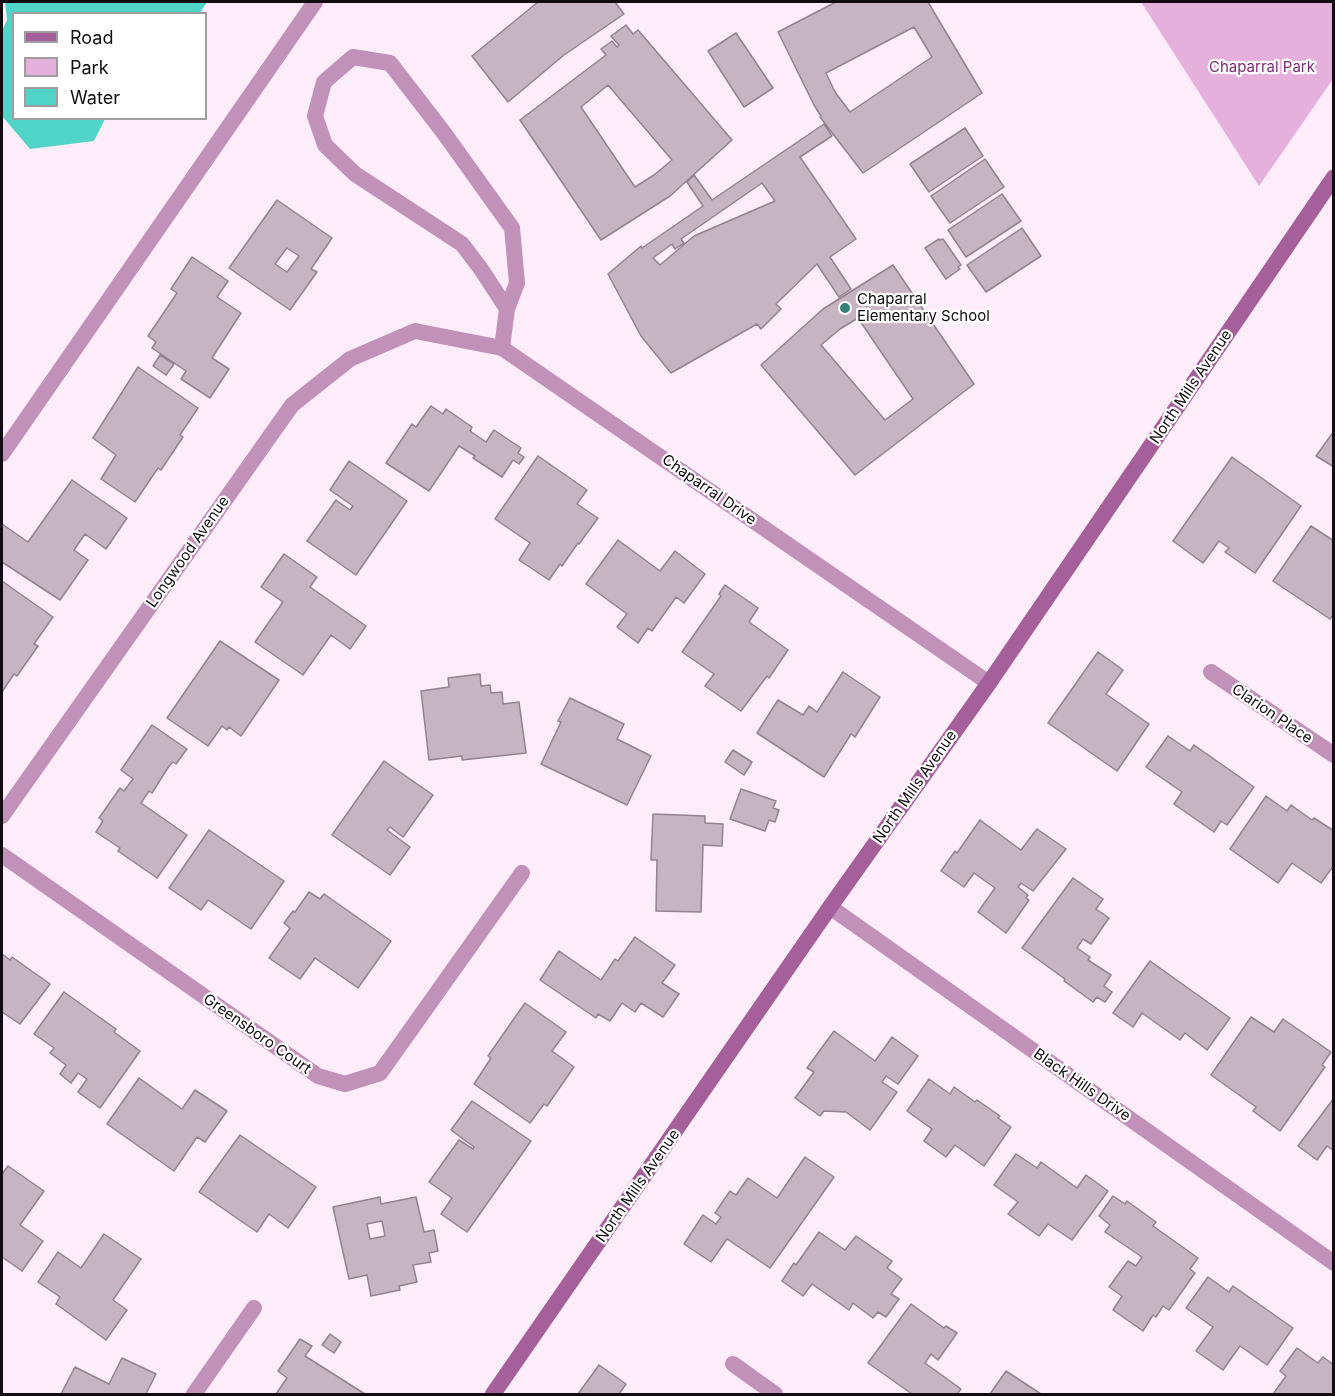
<!DOCTYPE html>
<style>
body{margin:0}
#map{position:relative;width:1335px;height:1396px;overflow:hidden;background:#fdedfa;font-family:Inter,sans-serif}
canvas{display:block}
.frame{position:absolute;inset:0;border:3px solid #120b11;pointer-events:none}
.legend{position:absolute;left:12px;top:12px;width:195px;height:108px;box-sizing:border-box;background:#fff;border:2px solid #a09da0;margin:0;padding:8px 10px;list-style:none;font-size:18px;color:#120b11}
.legend li{display:flex;align-items:center;gap:12px;height:30px}
.legend b{width:30px;border:2px solid #a09da0}
</style>
<div id="map">
<canvas width="1335" height="1396"></canvas>
<div class="frame"></div>
<ul class="legend">
<li><b style="height:8px;background:#a5609c"></b>Road</li>
<li><b style="height:16px;background:#e5b0dc"></b>Park</li>
<li><b style="height:16px;background:#50d4c8"></b>Water</li>
</ul>
</div>
<script>
const context = document.querySelector('canvas').getContext('2d');
context.lineJoin = 'round';
function fill(path, color) { context.fillStyle = color; context.fill(path, 'evenodd'); }
const toPath = rows => new Path2D(rows.map(r => 'M' + r).join(''));
function stroke(path, color, width, dash) { context.strokeStyle = color; context.lineWidth = width; context.lineCap = dash ? 'butt' : 'round'; context.setLineDash(dash || []); context.stroke(path); }
function drawText(font, color, halo, rows, align = 'center') {
  context.font = font + ' Inter,sans-serif'; context.lineWidth = 4.5; context.setLineDash([]); context.textBaseline = 'middle'; context.strokeStyle = halo; context.fillStyle = color; for (const [text, x, y, turn = 0] of rows) {
    context.save(); context.translate(x, y); context.rotate((+turn || 0) * Math.PI / 180); context.textAlign = isNaN(turn) ? turn : align; if (halo) context.strokeText(text, 0, 0); context.fillText(text, 0, 0); context.restore();
  }
}
fill(toPath([
 [1141,2,1333,2,1333,79,1259,186]
]), '#e5b0dc');
fill(toPath([
 [5,2,207,2,200,13,14,14,14,118,105,119,94,141,30,149,2,116,2,31,7,20]
]), '#50d4c8');
const building = toPath([
 [538,2,615,2,624,14,564,55,508,102,472,56,538,2],
 [836,2,928,2,982,93,863,173,820,117,821,116,814,105,778,32,836,2],
 [914,27,932,57,850,112,835,92,826,73,914,27],
 [626,25,633,34,638,30,732,140,670,196,601,240,520,120,606,55,601,49,612,41,617,47,619,45,611,36,626,25],
 [608,85,672,160,654,175,635,187,581,107,608,85],
 [736,33,773,88,744,107,708,51,736,33],
 [824,124,832,136,800,157,856,239,830,257,851,289,839,297,817,264,776,304,781,309,761,329,757,324,671,373,641,336,608,274,641,246,642,248,703,206,687,182,694,175,712,200,824,124],
 [762,183,775,201,694,236,660,265,653,258,672,244,675,249,684,243,681,239,762,183],
 [965,128,983,156,929,192,910,164,965,128],
 [985,159,1004,187,950,223,931,196,985,159],
 [1002,194,1021,221,966,257,948,230,1002,194],
 [277,200,332,238,311,269,317,272,290,310,229,268,277,200],
 [287,248,299,256,287,272,275,264,287,248],
 [1022,228,1041,256,986,292,967,265,1022,228],
 [939,239,940,240,943,239,961,265,958,267,960,269,946,279,925,248,939,239],
 [192,257,228,281,217,297,241,313,212,358,229,369,210,398,181,379,186,371,152,348,156,342,148,336,177,293,171,289,192,257],
 [893,265,974,384,855,475,761,365,823,309,893,265],
 [858,318,913,399,885,420,821,345,840,329,858,318],
 [160,355,174,364,166,375,153,366,160,355],
 [138,367,198,408,180,435,183,437,161,470,158,468,135,502,101,479,116,455,93,438,138,367],
 [431,406,443,414,446,409,472,427,470,431,486,442,494,430,521,448,518,453,524,457,519,464,513,460,502,477,473,458,475,456,459,446,429,491,386,463,412,424,416,427,431,406],
 [1334,431,1334,467,1316,456,1334,431],
 [538,456,587,490,577,504,598,518,579,544,578,543,562,566,560,564,549,580,519,560,530,543,495,519,538,456],
 [1232,457,1301,506,1255,573,1225,552,1229,548,1219,541,1203,563,1173,541,1232,457],
 [349,461,407,501,356,575,307,541,336,500,350,510,353,506,330,490,349,461],
 [72,480,127,518,106,549,85,534,74,550,88,560,60,600,2,562,2,524,28,542,72,480],
 [1311,526,1334,541,1334,614,1330,619,1273,581,1311,526],
 [618,540,660,571,675,551,705,574,684,603,676,597,652,631,648,628,638,643,617,627,627,614,586,584,618,540],
 [284,554,317,577,310,587,366,626,350,649,331,635,303,675,255,642,283,602,261,587,284,554],
 [2,581,53,617,34,644,38,646,17,676,14,674,2,692,2,581],
 [725,585,758,608,749,622,788,650,769,678,767,676,741,711,705,686,714,674,682,652,721,596,719,594,725,585],
 [220,641,279,680,241,736,229,727,227,730,222,726,208,746,167,718,220,641],
 [1098,652,1123,670,1106,694,1149,724,1117,771,1048,723,1098,652],
 [843,672,880,697,855,737,851,734,824,777,757,733,778,700,803,715,809,706,817,712,843,672],
 [480,674,481,686,490,685,491,693,502,692,503,704,519,702,526,753,462,760,462,756,429,760,421,691,449,687,448,678,480,674],
 [570,698,624,724,617,739,651,756,627,805,541,764,561,722,558,721,570,698],
 [152,725,187,749,176,764,173,762,169,766,152,793,149,791,141,803,187,835,157,878,118,851,120,848,96,832,103,821,99,818,120,788,124,791,133,779,121,770,152,725],
 [1168,736,1190,751,1194,745,1254,787,1227,825,1221,821,1214,832,1174,804,1182,792,1146,767,1168,736],
 [733,750,752,762,744,775,725,762,733,750],
 [384,761,433,795,403,837,390,827,387,830,410,847,390,875,332,835,384,761],
 [741,789,776,801,773,808,779,810,775,822,769,820,765,831,730,819,741,789],
 [1266,796,1287,811,1291,805,1312,820,1314,818,1334,831,1334,865,1321,883,1292,863,1278,883,1230,849,1266,796],
 [653,814,705,816,705,823,723,824,722,846,703,845,701,912,656,911,657,860,651,860,653,814],
 [980,820,1021,850,1037,829,1066,849,1033,891,1021,883,1018,887,1028,895,1026,898,1029,900,1006,933,978,912,995,888,974,873,964,887,941,871,955,851,957,853,980,820],
 [209,830,284,881,251,929,208,900,201,910,169,888,209,830],
 [1073,878,1103,899,1096,909,1109,918,1091,944,1083,939,1077,948,1090,957,1088,960,1111,975,1104,986,1112,992,1105,1002,1097,997,1093,1002,1064,981,1065,979,1022,948,1073,878],
 [309,892,320,899,324,894,391,941,358,988,315,958,300,979,269,958,290,928,284,923,293,911,295,912,309,892],
 [635,937,675,965,662,983,679,994,663,1017,641,1003,635,1012,622,1003,610,1021,598,1014,596,1018,540,980,559,951,601,980,615,959,618,961,635,937],
 [2,954,10,960,12,957,50,984,20,1024,2,1012,2,954],
 [1150,961,1230,1018,1207,1050,1185,1033,1180,1040,1142,1013,1133,1027,1113,1013,1150,961],
 [64,992,116,1029,114,1032,140,1051,100,1108,78,1092,87,1079,78,1073,71,1083,60,1074,66,1065,50,1053,54,1048,34,1034,64,992],
 [525,1003,566,1032,552,1051,574,1067,547,1106,544,1104,530,1123,474,1084,491,1058,488,1056,525,1003],
 [1251,1017,1274,1032,1283,1019,1331,1052,1322,1065,1325,1067,1280,1131,1253,1111,1256,1107,1211,1075,1251,1017],
 [834,1031,875,1061,892,1037,918,1056,898,1084,886,1076,882,1082,897,1092,870,1130,846,1112,824,1111,820,1116,795,1098,814,1072,807,1068,834,1031],
 [139,1078,182,1109,195,1090,227,1111,205,1142,197,1137,174,1171,107,1124,139,1078],
 [929,1079,950,1094,954,1087,975,1102,977,1100,1000,1116,998,1118,1011,1127,984,1166,955,1145,946,1157,924,1141,932,1129,907,1111,929,1079],
 [1334,1098,1334,1151,1327,1146,1317,1160,1298,1146,1334,1098],
 [472,1101,531,1141,467,1232,441,1214,452,1198,429,1182,459,1140,473,1149,474,1147,451,1130,472,1101],
 [240,1135,316,1187,288,1228,269,1214,257,1232,199,1192,240,1135],
 [1016,1154,1037,1168,1041,1162,1077,1188,1086,1175,1108,1191,1072,1240,1048,1224,1039,1236,1008,1214,1018,1202,994,1185,1016,1154],
 [805,1157,834,1177,770,1268,727,1239,711,1262,684,1244,703,1215,716,1224,721,1217,715,1213,730,1191,736,1195,748,1178,777,1198,805,1157],
 [8,1166,44,1191,20,1225,43,1241,22,1271,2,1257,2,1171,3,1173,8,1166],
 [1113,1196,1125,1204,1127,1201,1156,1222,1153,1226,1198,1258,1190,1269,1195,1273,1169,1310,1163,1306,1156,1317,1153,1315,1143,1331,1113,1310,1122,1296,1109,1287,1128,1261,1136,1266,1142,1257,1105,1232,1110,1225,1099,1216,1113,1196],
 [380,1197,381,1204,416,1197,424,1232,434,1230,438,1251,429,1253,431,1262,413,1265,417,1282,399,1286,400,1290,371,1296,367,1275,349,1279,333,1207,380,1197],
 [382,1221,385,1236,370,1239,367,1224,382,1221],
 [819,1232,845,1250,856,1236,892,1261,887,1268,902,1279,891,1294,899,1299,886,1317,878,1312,873,1318,853,1303,849,1310,812,1284,803,1296,782,1281,794,1263,796,1265,819,1232],
 [104,1234,141,1259,113,1300,127,1310,106,1340,56,1304,60,1297,38,1282,58,1252,81,1268,104,1234],
 [1208,1277,1229,1292,1233,1286,1293,1328,1267,1365,1240,1346,1223,1370,1196,1351,1213,1327,1186,1308,1208,1277],
 [911,1304,944,1328,946,1326,957,1333,938,1360,931,1354,925,1363,961,1389,957,1394,912,1394,868,1363,911,1304],
 [330,1334,341,1342,334,1353,322,1345,330,1334],
 [300,1339,312,1346,305,1356,365,1394,276,1394,287,1378,278,1371,300,1339],
 [1297,1348,1318,1363,1323,1357,1334,1365,1334,1394,1273,1394,1286,1376,1280,1371,1297,1348],
 [122,1358,156,1374,146,1394,61,1394,75,1367,109,1384,122,1358],
 [599,1365,626,1384,619,1394,578,1394,599,1365],
 [1006,1371,1041,1394,990,1394,1006,1371]
]);
fill(building, '#c7b4c3');
stroke(building, '#938290', 1.5);
stroke(toPath([
 [502,348,507,309,517,283,512,228,444,133,390,63,353,57,324,82,315,116,325,145,355,174,462,244,481,269,507,309],
 [2,454,315,2],
 [194,1394,254,1308]
]), '#c191b9', 16);
stroke(toPath([
 [1211,672,1334,755],
 [2,816,292,405,350,359,415,331,502,348,989,683],
 [2,855,318,1076,345,1084,380,1073,522,873],
 [830,907,1334,1263],
 [733,1364,775,1394]
]), '#c191b9', 16);
stroke(toPath([
 [493,1394,830,907,989,683,1334,177]
]), '#a5609c', 16);
for (const [x, y, r, color] of [
 [845,308,6,"#387f78"]
]) { const dot = new Path2D(); dot.arc(x, y, r, 0, 2 * Math.PI); context.fillStyle = color; context.fill(dot); stroke(dot, '#fff', 2); }
drawText('15px', '#7d2b75', '#fff', [
 ["Chaparral Park",1262,67]
]);
drawText('15px', '#120b11', '#fff', [
 ["Chaparral",857,299],
 ["Elementary School",857,316]
], 'left');
drawText('15px', '#120b11', '#fff', [
 ["North Mills Avenue",1191,387,-56],
 ["Chaparral Drive",709,490,35],
 ["Longwood Avenue",188,552,-55],
 ["Clarion Place",1272,714,34],
 ["North Mills Avenue",915,787,-55],
 ["Greensboro Court",257,1034,35],
 ["Black Hills Drive",1082,1085,35],
 ["North Mills Avenue",638,1186,-55]
]);
</script>
